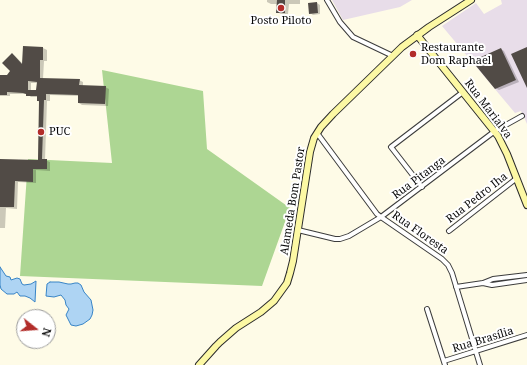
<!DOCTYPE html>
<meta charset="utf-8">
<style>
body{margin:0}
#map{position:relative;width:527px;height:365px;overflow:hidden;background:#fefbe7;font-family:"Noto Serif",serif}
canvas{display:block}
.north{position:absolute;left:16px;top:309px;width:40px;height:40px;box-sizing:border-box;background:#fff;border:1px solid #9d9d9d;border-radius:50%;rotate:107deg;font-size:11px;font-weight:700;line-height:16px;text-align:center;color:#090909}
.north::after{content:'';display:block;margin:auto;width:14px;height:18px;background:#b22c29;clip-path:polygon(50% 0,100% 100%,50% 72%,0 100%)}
</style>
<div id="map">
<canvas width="527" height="365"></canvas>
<div class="north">N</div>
</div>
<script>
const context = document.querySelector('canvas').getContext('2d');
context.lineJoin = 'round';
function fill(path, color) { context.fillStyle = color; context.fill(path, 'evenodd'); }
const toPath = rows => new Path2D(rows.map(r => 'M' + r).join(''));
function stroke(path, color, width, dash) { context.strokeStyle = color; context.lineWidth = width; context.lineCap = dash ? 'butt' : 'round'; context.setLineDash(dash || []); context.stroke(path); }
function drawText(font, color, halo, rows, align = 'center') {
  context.font = font + ' "Noto Serif",serif'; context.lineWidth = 4; context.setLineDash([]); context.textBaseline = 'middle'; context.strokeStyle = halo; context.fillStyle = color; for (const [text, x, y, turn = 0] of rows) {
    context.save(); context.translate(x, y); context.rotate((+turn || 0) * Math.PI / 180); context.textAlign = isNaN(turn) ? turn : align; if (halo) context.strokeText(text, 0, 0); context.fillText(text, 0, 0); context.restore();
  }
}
fill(toPath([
 [332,0,412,0,400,7,343,20],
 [501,0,527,0,527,124,521,111,515,113,442,26,476,3,484,14,502,4]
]), '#e8dde9');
fill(toPath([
 [102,70,203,91,207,149,290,208,262,286,20,276,28,159,112,163]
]), '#add693');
const water = toPath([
 [0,267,6,276,10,277,11,280,17,278,20,279,22,284,24,285,31,284,36,281,35,302,30,298,25,296,20,296,17,292,14,294,7,294,1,289,0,285,0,267],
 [50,282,59,282,68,284,71,284,75,283,78,283,81,285,84,292,91,300,93,310,92,315,90,319,83,324,76,326,71,325,66,315,69,309,66,305,65,300,61,295,54,297,46,296,47,284,50,282]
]);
fill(water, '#aed4f3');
stroke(water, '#3884c6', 1);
fill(toPath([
 [267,0,300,0,300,4,289,4,288,14,281,14,277,12,278,4,271,4,267,2],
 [317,3,320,5,320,14,313,15,310,13],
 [24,47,43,48,47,50,47,61,44,61,43,79,79,80,83,82,83,86,105,87,109,89,108,106,82,105,79,103,79,96,50,95,50,101,47,101,45,160,50,162,50,171,36,170,36,183,18,182,17,209,6,208,5,228,0,228,0,160,38,161,40,102,38,101,38,97,31,97,27,94,10,94,10,96,0,96,0,76,7,76,12,71,12,54,15,56,23,64],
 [31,83,38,83,37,91,31,91],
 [501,49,504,51,519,82,499,90,495,88]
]), '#0003');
fill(toPath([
 [277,0,285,0,285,13,276,13],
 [317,2,318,13,309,14,308,3],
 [23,46,43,47,43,60,40,60,40,78,80,79,79,85,106,86,105,104,78,103,78,95,46,94,46,100,44,100,42,159,47,159,47,169,33,169,33,182,15,181,14,207,0,207,0,159,38,160,39,101,37,101,37,96,26,96,26,94,23,93,7,92,7,95,0,95,0,75,7,75,10,71,2,63,12,53,22,64],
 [28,81,37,82,36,90,28,90],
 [527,47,527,88,511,54],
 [501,48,516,80,495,89,472,61]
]), '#514b46');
const street = toPath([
 [327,0,340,22,353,37,393,56],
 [317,133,377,214,381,217,442,259,448,265,452,273,480,365],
 [422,187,391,147,463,92],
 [298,230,335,239,340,239,349,236,381,217,495,131,522,116],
 [449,231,517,178],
 [483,283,492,285,527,280],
 [456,287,483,283,493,279,527,275],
 [427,309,445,365],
 [444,361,527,335]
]);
const secondary = toPath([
 [417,35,498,136,507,154,527,205],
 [199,365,216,346,220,342,236,328,261,312,274,301,287,283,290,273,293,261,310,152,314,138,321,127,333,114,402,47,429,27,471,0]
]);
stroke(street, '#3c3c3c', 6);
stroke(secondary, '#2b2b2b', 8);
stroke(street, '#fff', 4);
stroke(secondary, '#fcf8a4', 6);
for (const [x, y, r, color] of [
 [281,8,4,"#b22c29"],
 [413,54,4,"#b22c29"],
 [41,132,4,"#b22c29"]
]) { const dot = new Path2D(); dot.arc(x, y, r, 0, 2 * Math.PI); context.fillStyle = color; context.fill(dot); stroke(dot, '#fff', 1.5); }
drawText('11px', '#090909', '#fff', [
 ["Posto Piloto",281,21,"center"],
 ["Restaurante",421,48],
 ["Dom Raphael",421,61],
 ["PUC",49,132]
], 'left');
drawText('11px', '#090909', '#fff', [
 ["Rua Marialva",488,109,53],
 ["Rua Pitanga",419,178,-37],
 ["Rua Pedro Iha",477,198,-38],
 ["Alameda Bom Pastor",293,201,-81],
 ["Rua Floresta",420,233,35],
 ["Rua Brasília",483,340,-17]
]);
</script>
